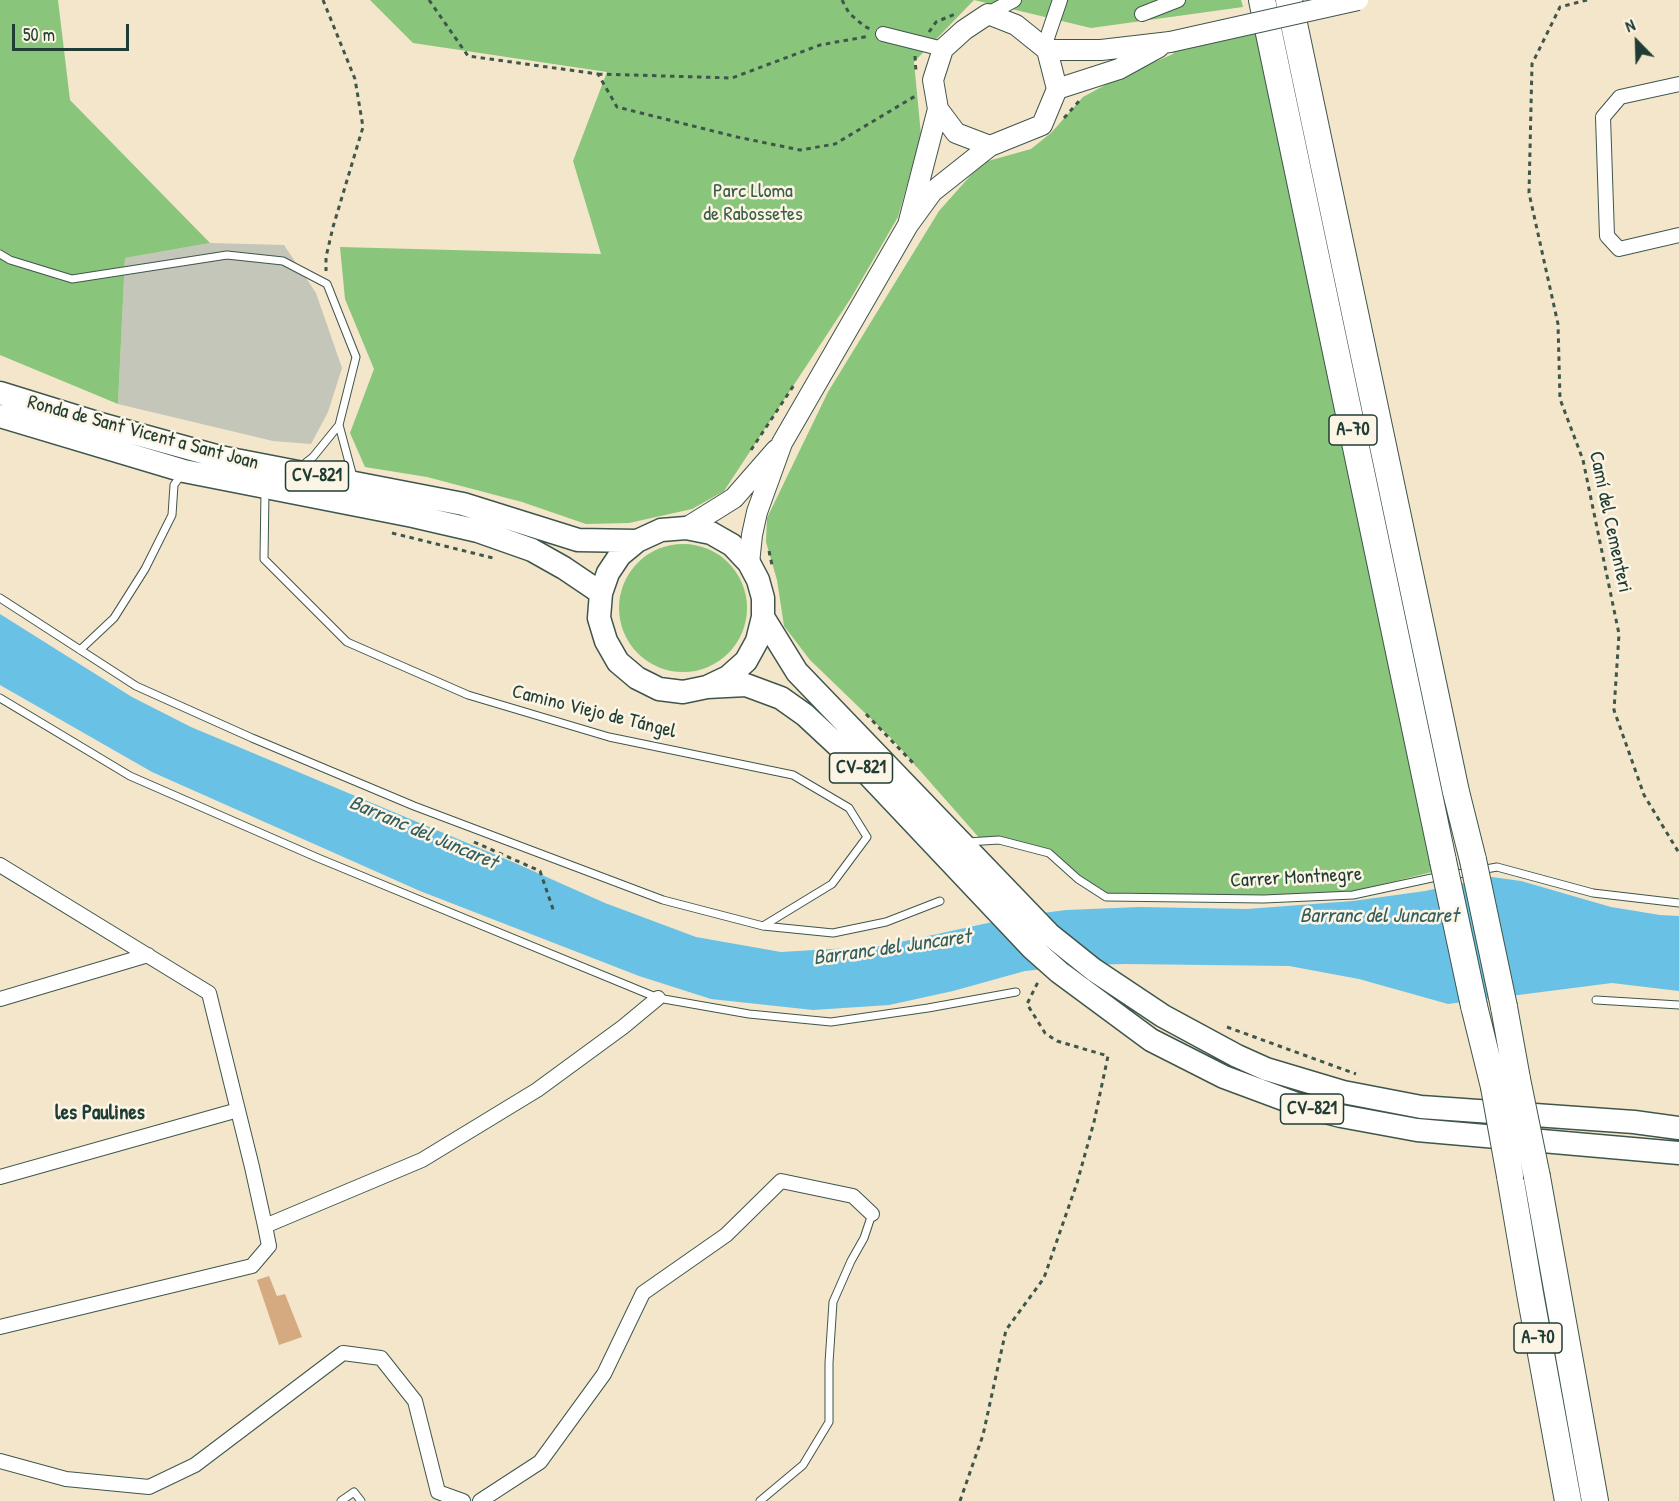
<!DOCTYPE html>
<meta charset="utf-8">
<style>
body{margin:0}
#map{position:relative;width:1679px;height:1501px;overflow:hidden;background:#f3e6cb;font-family:"Patrick Hand",sans-serif}
canvas{display:block}
.north{position:absolute;left:1607px;top:12px;width:60px;height:60px;-webkit-text-stroke:4px #fcf5e5;paint-order:stroke;rotate:337deg;font-size:16px;font-weight:700;line-height:24px;text-align:center;color:#1f3d34}
.north::after{content:'';display:block;margin:auto;width:21px;height:27px;background:#1f3d34;clip-path:polygon(50% 0,100% 100%,50% 72%,0 100%)}
.scale{position:absolute;left:12px;top:24px;width:117px;height:27px;box-sizing:border-box;border:3px solid #1f3d34;border-top:0;padding-left:8px;font-size:18px;line-height:21px;white-space:nowrap;color:#1f3d34;-webkit-text-stroke:4px #fcf5e5;paint-order:stroke}
</style>
<div id="map">
<canvas width="1679" height="1501"></canvas>
<div class="north">N</div>
<div class="scale">50 m</div>
</div>
<script>
const context = document.querySelector('canvas').getContext('2d');
context.lineJoin = 'round';
function fill(path, color) { context.fillStyle = color; context.fill(path, 'evenodd'); }
const toPath = rows => new Path2D(rows.map(r => 'M' + r).join(''));
function stroke(path, color, width, dash) { context.strokeStyle = color; context.lineWidth = width; context.lineCap = dash ? 'butt' : 'round'; context.setLineDash(dash || []); context.stroke(path); }
function drawText(font, color, halo, rows, align = 'center') {
  context.font = font + ' "Patrick Hand",sans-serif'; context.lineWidth = 5; context.setLineDash([]); context.textBaseline = 'middle'; context.strokeStyle = halo; context.fillStyle = color; for (const [text, x, y, turn = 0] of rows) {
    context.save(); context.translate(x, y); context.rotate((+turn || 0) * Math.PI / 180); context.textAlign = isNaN(turn) ? turn : align; if (halo) context.strokeText(text, 0, 0); context.fillText(text, 0, 0); context.restore();
  }
}
fill(toPath([
 [210,243,284,245,316,293,342,368,328,412,311,444,273,441,118,404,125,258]
]), '#c3c6b9');
fill(toPath([
 [0,0,58,0,70,100,210,243,125,258,118,404,0,355],
 [370,0,974,0,914,62,921,135,898,217,851,298,724,491,692,509,629,523,586,524,522,502,427,477,365,467,350,433,374,369,345,299,340,247,601,254,573,161,607,72,413,43],
 [974,0,1241,0,1243,7,1091,28],
 [1258,30,1432,872,1351,892,1264,899,1106,897,1049,853,999,840,982,841,893,740,810,660,784,626,777,580,766,542,767,518,828,392,939,211,971,175,988,161,1031,149,1051,133,1083,97,1122,76,1173,54,1183,43],
 '619 608a64 64 0 1 1 128 0a64 64 0 1 1-128 0Z'
]), '#89c57b');
fill(toPath([
 [0,614,132,697,191,727,515,863,605,903,696,937,781,952,882,946,1020,916,1066,910,1140,907,1247,909,1353,901,1425,891,1492,877,1521,881,1611,907,1660,915,1679,916,1679,991,1612,983,1448,1004,1359,979,1289,966,1126,964,1084,965,1025,971,953,991,889,1005,813,1010,711,999,639,976,420,891,152,772,0,685]
]), '#69c1e6');
fill(toPath([
 [269,1276,277,1296,285,1294,302,1337,279,1345,257,1280]
]), '#d5aa80');
const service = toPath([
 [0,254,10,260,72,279,227,255,283,261,327,284,356,357,339,425,313,457,299,468],
 [339,425,353,477],
 [265,491,264,559,347,642,468,695,609,737,793,775,849,808,867,837,832,884,763,926],
 [0,598,136,686,252,738,414,806,663,900,763,926,833,933,886,922,940,901],
 [80,650,114,618,145,569,172,515,174,485,181,475],
 [0,698,130,776,318,858,658,998,749,1014,831,1022,928,1008,1016,992],
 [967,842,999,840,1049,853,1078,879,1106,897,1264,899,1353,895,1441,876],
 [1452,875,1497,867,1593,893,1679,903],
 [1596,1000,1679,1005],
 [341,1501,354,1492,361,1501],
 [760,1501,803,1465,829,1422,829,1363,833,1302,851,1261,864,1238,872,1214]
]);
const minor = toPath([
 [988,14,1014,0],
 [1142,14,1178,0],
 [883,34,943,49],
 [1044,47,1060,0],
 [1679,84,1620,97,1603,117,1607,236,1619,249,1679,235],
 [0,865,209,993,252,1167,265,1226],
 [0,999,148,955],
 [0,1177,238,1110],
 [0,1327,252,1266,269,1246,265,1226,422,1160,537,1090,623,1027,658,998],
 [0,1461,66,1479,149,1487,195,1465,343,1353,381,1358,415,1401,438,1492,463,1501],
 [480,1501,540,1462,604,1374,643,1293,726,1235,781,1181,853,1196,872,1214]
]);
const secondary = toPath([
 [1047,50,1101,50,1170,42],
 [1057,89,1119,69,1159,47],
 [938,109,956,133,990,146],
 [686,528,734,498,776,450],
 [749,563,752,535,757,512,782,443,908,225,932,192,990,146,1042,125,1057,89,1047,50,1016,25,988,14,964,30,943,49,933,80,938,109,908,225]
]);
const primary = toPath([
 [0,393,97,423,220,457,463,504,578,540,637,541],
 [0,416,184,471,413,516,478,531,532,550,564,568,601,593],
 [763,617,797,672,1049,934,1094,970,1163,1016,1237,1056,1266,1069,1343,1092,1421,1107,1634,1122,1679,1128],
 [707,687,728,677,746,661,757,641,763,617,763,598,758,580,749,563,732,545,711,533,686,528,661,530,637,541,620,555,608,573,601,593,599,618,606,641,618,662,637,678,659,689,683,692,707,687,746,685,781,698,805,715,862,768,1032,948,1059,972,1151,1040,1224,1077,1302,1106,1341,1116,1417,1130,1679,1153]
]);
const motorway = toPath([
 [1262,0,1443,861],
 [1289,0,1456,792,1473,860],
 [1474,1006,1494,1087],
 [1504,1007,1517,1079],
 [1510,1176,1531,1299,1568,1501],
 [1537,1177,1595,1501]
]);
stroke(service, '#3f564b', 9);
stroke(minor, '#3f564b', 16);
stroke(secondary, '#3f564b', 22);
stroke(primary, '#3f564b', 25);
stroke(motorway, '#3f564b', 28);
stroke(toPath([
 [323,0,355,79,363,127,333,227,326,257,326,271],
 [429,0,468,56,598,74,617,107,737,137,800,150,835,144,917,95],
 [842,0,849,13,864,26,870,29],
 [1587,0,1560,7,1532,64,1529,193,1558,324,1560,399,1583,460,1619,634,1614,710,1644,795,1679,853],
 [929,32,936,22,955,14],
 [915,56,916,73],
 [598,74,732,78,820,45,870,36],
 [1064,118,1080,100],
 [751,450,794,385],
 [392,533,493,558],
 [769,551,772,565],
 [866,714,916,766],
 [474,842,540,871,554,912],
 [1227,1027,1356,1074],
 [960,1501,983,1435,1006,1330,1044,1278,1077,1183,1094,1122,1108,1056,1057,1041,1045,1033,1027,1004,1039,980]
]), '#3f564b', 3, [4.5, 4.5]);
stroke(service, '#fff', 7);
stroke(minor, '#fff', 14);
stroke(secondary, '#fff', 20);
stroke(primary, '#fff', 22);
stroke(motorway, '#fff', 26);
const secondaryBridge = toPath([
 [1170,42,1358,0]
]);
const motorwayBridge = toPath([
 [1473,860,1504,1007],
 [1443,861,1474,1006],
 [1517,1079,1537,1177],
 [1494,1087,1510,1176]
]);
stroke(secondaryBridge, '#3f564b', 22, []);
stroke(motorwayBridge, '#3f564b', 28, []);
stroke(secondaryBridge, '#fff', 20);
stroke(motorwayBridge, '#fff', 26);
for (const [x, y, w] of [
 [1353,430,48],
 [317,476,63],
 [861,768,63],
 [1312,1109,63],
 [1538,1338,48]
]) { const box = new Path2D(); box.roundRect(x - w / 2, y - 15, w, 30, 4.5); context.fillStyle = '#fcf5e5'; context.fill(box); stroke(box, '#1f3d34', 1.5); }
drawText('bold 18px', '#1f3d34', null, [
 ["A-70",1353,430],
 ["CV-821",317,476],
 ["CV-821",861,768],
 ["CV-821",1312,1109],
 ["A-70",1538,1338]
]);
drawText('20px', '#3a5f46', '#fcf5e5', [
 ["Parc Lloma",753,192],
 ["de Rabossetes",753,215]
]);
drawText('20px', '#1f3d34', '#fcf5e5', [
 ["Ronda de Sant Vicent a Sant Joan",143,433,15],
 ["Camí del Cementeri",1610,522,78],
 ["Camino Viejo de Tángel",594,712,14],
 ["Carrer Montnegre",1296,878,-3]
]);
drawText('italic 21px', '#325e60', '#fcf5e5', [
 ["Barranc del Juncaret",423,833,23],
 ["Barranc del Juncaret",1379,916],
 ["Barranc del Juncaret",892,948,-8]
]);
drawText('bold 21px', '#1f3d34', '#fcf5e5', [
 ["les Paulines",100,1113]
]);
</script>
